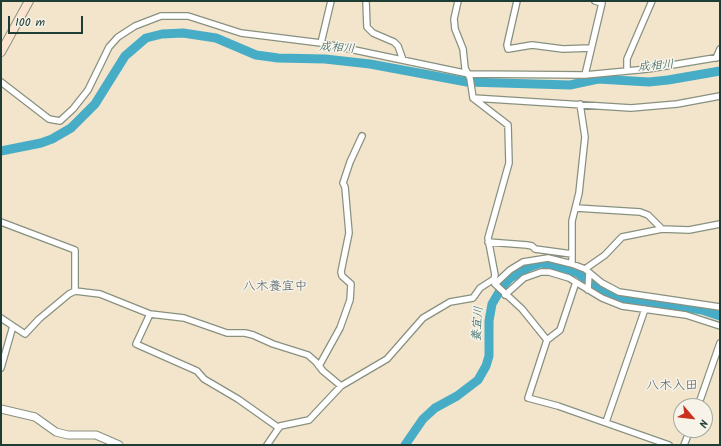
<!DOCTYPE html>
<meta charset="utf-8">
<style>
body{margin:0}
#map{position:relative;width:721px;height:446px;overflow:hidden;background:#f2e5cb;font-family:Kalam,sans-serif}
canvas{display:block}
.frame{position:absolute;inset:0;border:2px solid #1f3d34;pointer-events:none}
.north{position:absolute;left:673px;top:398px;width:40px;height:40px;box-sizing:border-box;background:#f7f3e8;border:1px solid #a1aaa0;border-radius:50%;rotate:118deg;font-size:11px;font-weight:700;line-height:16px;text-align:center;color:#1f3d34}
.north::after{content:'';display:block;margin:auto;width:14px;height:18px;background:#c8321e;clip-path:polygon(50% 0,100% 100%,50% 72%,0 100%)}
.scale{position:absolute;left:8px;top:16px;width:75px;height:18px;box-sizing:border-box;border:2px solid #1f3d34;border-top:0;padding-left:5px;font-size:12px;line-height:14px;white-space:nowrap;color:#1f3d34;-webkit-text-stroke:3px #f7f3e8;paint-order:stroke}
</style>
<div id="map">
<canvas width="721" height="446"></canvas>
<div class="frame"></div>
<div class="north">N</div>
<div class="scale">100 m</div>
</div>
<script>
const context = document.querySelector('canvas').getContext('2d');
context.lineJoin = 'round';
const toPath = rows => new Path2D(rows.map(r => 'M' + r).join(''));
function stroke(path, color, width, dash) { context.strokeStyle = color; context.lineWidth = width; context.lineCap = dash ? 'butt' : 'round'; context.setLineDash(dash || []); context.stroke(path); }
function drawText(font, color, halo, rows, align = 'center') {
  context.font = font + ' Kalam,"Klee One",sans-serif'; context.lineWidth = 3; context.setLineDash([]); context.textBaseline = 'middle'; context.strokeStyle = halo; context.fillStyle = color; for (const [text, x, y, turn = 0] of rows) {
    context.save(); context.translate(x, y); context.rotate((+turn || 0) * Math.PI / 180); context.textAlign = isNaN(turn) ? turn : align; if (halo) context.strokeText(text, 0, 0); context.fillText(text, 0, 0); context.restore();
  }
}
stroke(toPath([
 [1,151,41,143,52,139,71,128,95,104,125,56,146,38,162,34,183,33,216,38,256,55,278,58,325,59,370,64,467,82,570,85,598,79,649,82,668,80,720,71],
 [405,445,423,419,435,408,457,396,478,380,486,366,489,356,489,321,492,304,502,287,510,278,529,267,541,263,553,265,578,273,606,293,615,297,702,310,720,316]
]), '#47adc6', 9);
const minor = toPath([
 [331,1,321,43,469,74,585,75,648,69,720,57],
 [366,1,367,27,373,33,394,42,398,46,403,60],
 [458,1,454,19,455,29,463,49,465,68,470,78,473,98,508,125,509,163,488,238,495,275,494,279,495,284,522,309,547,340,560,330,576,282],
 [517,1,507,45,508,49,532,45,563,49,591,48],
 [716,58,720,49],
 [627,71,627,59,652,1],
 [585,75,602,3,595,1],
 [1,82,49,119,60,121,73,109,88,90,109,47,118,37,135,26,161,16,188,16,241,33,321,43],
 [473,98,631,108,677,104,720,96],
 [576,208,640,212,648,215,662,229],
 [1,222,75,250,75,291],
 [488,242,527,245,532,246,535,249,572,254],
 [572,264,572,221,579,193,585,137,580,104],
 [585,269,605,255,622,237,662,229,689,230,720,224],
 [495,284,510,270,523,262,548,258,572,264,585,269,602,283,619,292,720,307],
 [588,290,589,273],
 [505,295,524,278,541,272,549,272,569,278,602,298,622,306,686,315,720,326],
 [150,314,136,344,197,371,204,379,238,399,279,428],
 [1,318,25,334,39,319,69,294,75,291,100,294,150,314,184,318,227,333,245,333,253,335,273,344,308,355,316,362,323,371,341,386],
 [547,340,528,398,558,406,669,445],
 [319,366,340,328,350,300,351,284,342,276,341,272,349,233,345,187,343,183,350,162,362,136],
 [1,368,13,326],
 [698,406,720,343],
 [606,422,645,309],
 [267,445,280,426,309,420,341,386,387,359,423,318,450,302,473,298,480,288,494,279],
 [684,445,690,430]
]);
const tertiary = toPath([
 [1,409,35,417,56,432,68,435,96,435,119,445]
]);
const secondary = toPath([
 [1,52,29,1]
]);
stroke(minor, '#889180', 8);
stroke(tertiary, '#889180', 9);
stroke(secondary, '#889180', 10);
stroke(minor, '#fff', 5.5);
stroke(tertiary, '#fff', 7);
stroke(secondary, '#fde4d0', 8);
drawText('italic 12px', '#2b5f60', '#f7f3e8', [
 ["成相川",337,49,4],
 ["成相川",656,67,-5],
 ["養宜川",479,324,-86]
]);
drawText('13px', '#50616a', '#f7f3e8', [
 ["八木養宜中",275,288],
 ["八木入田",672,387]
]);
</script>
